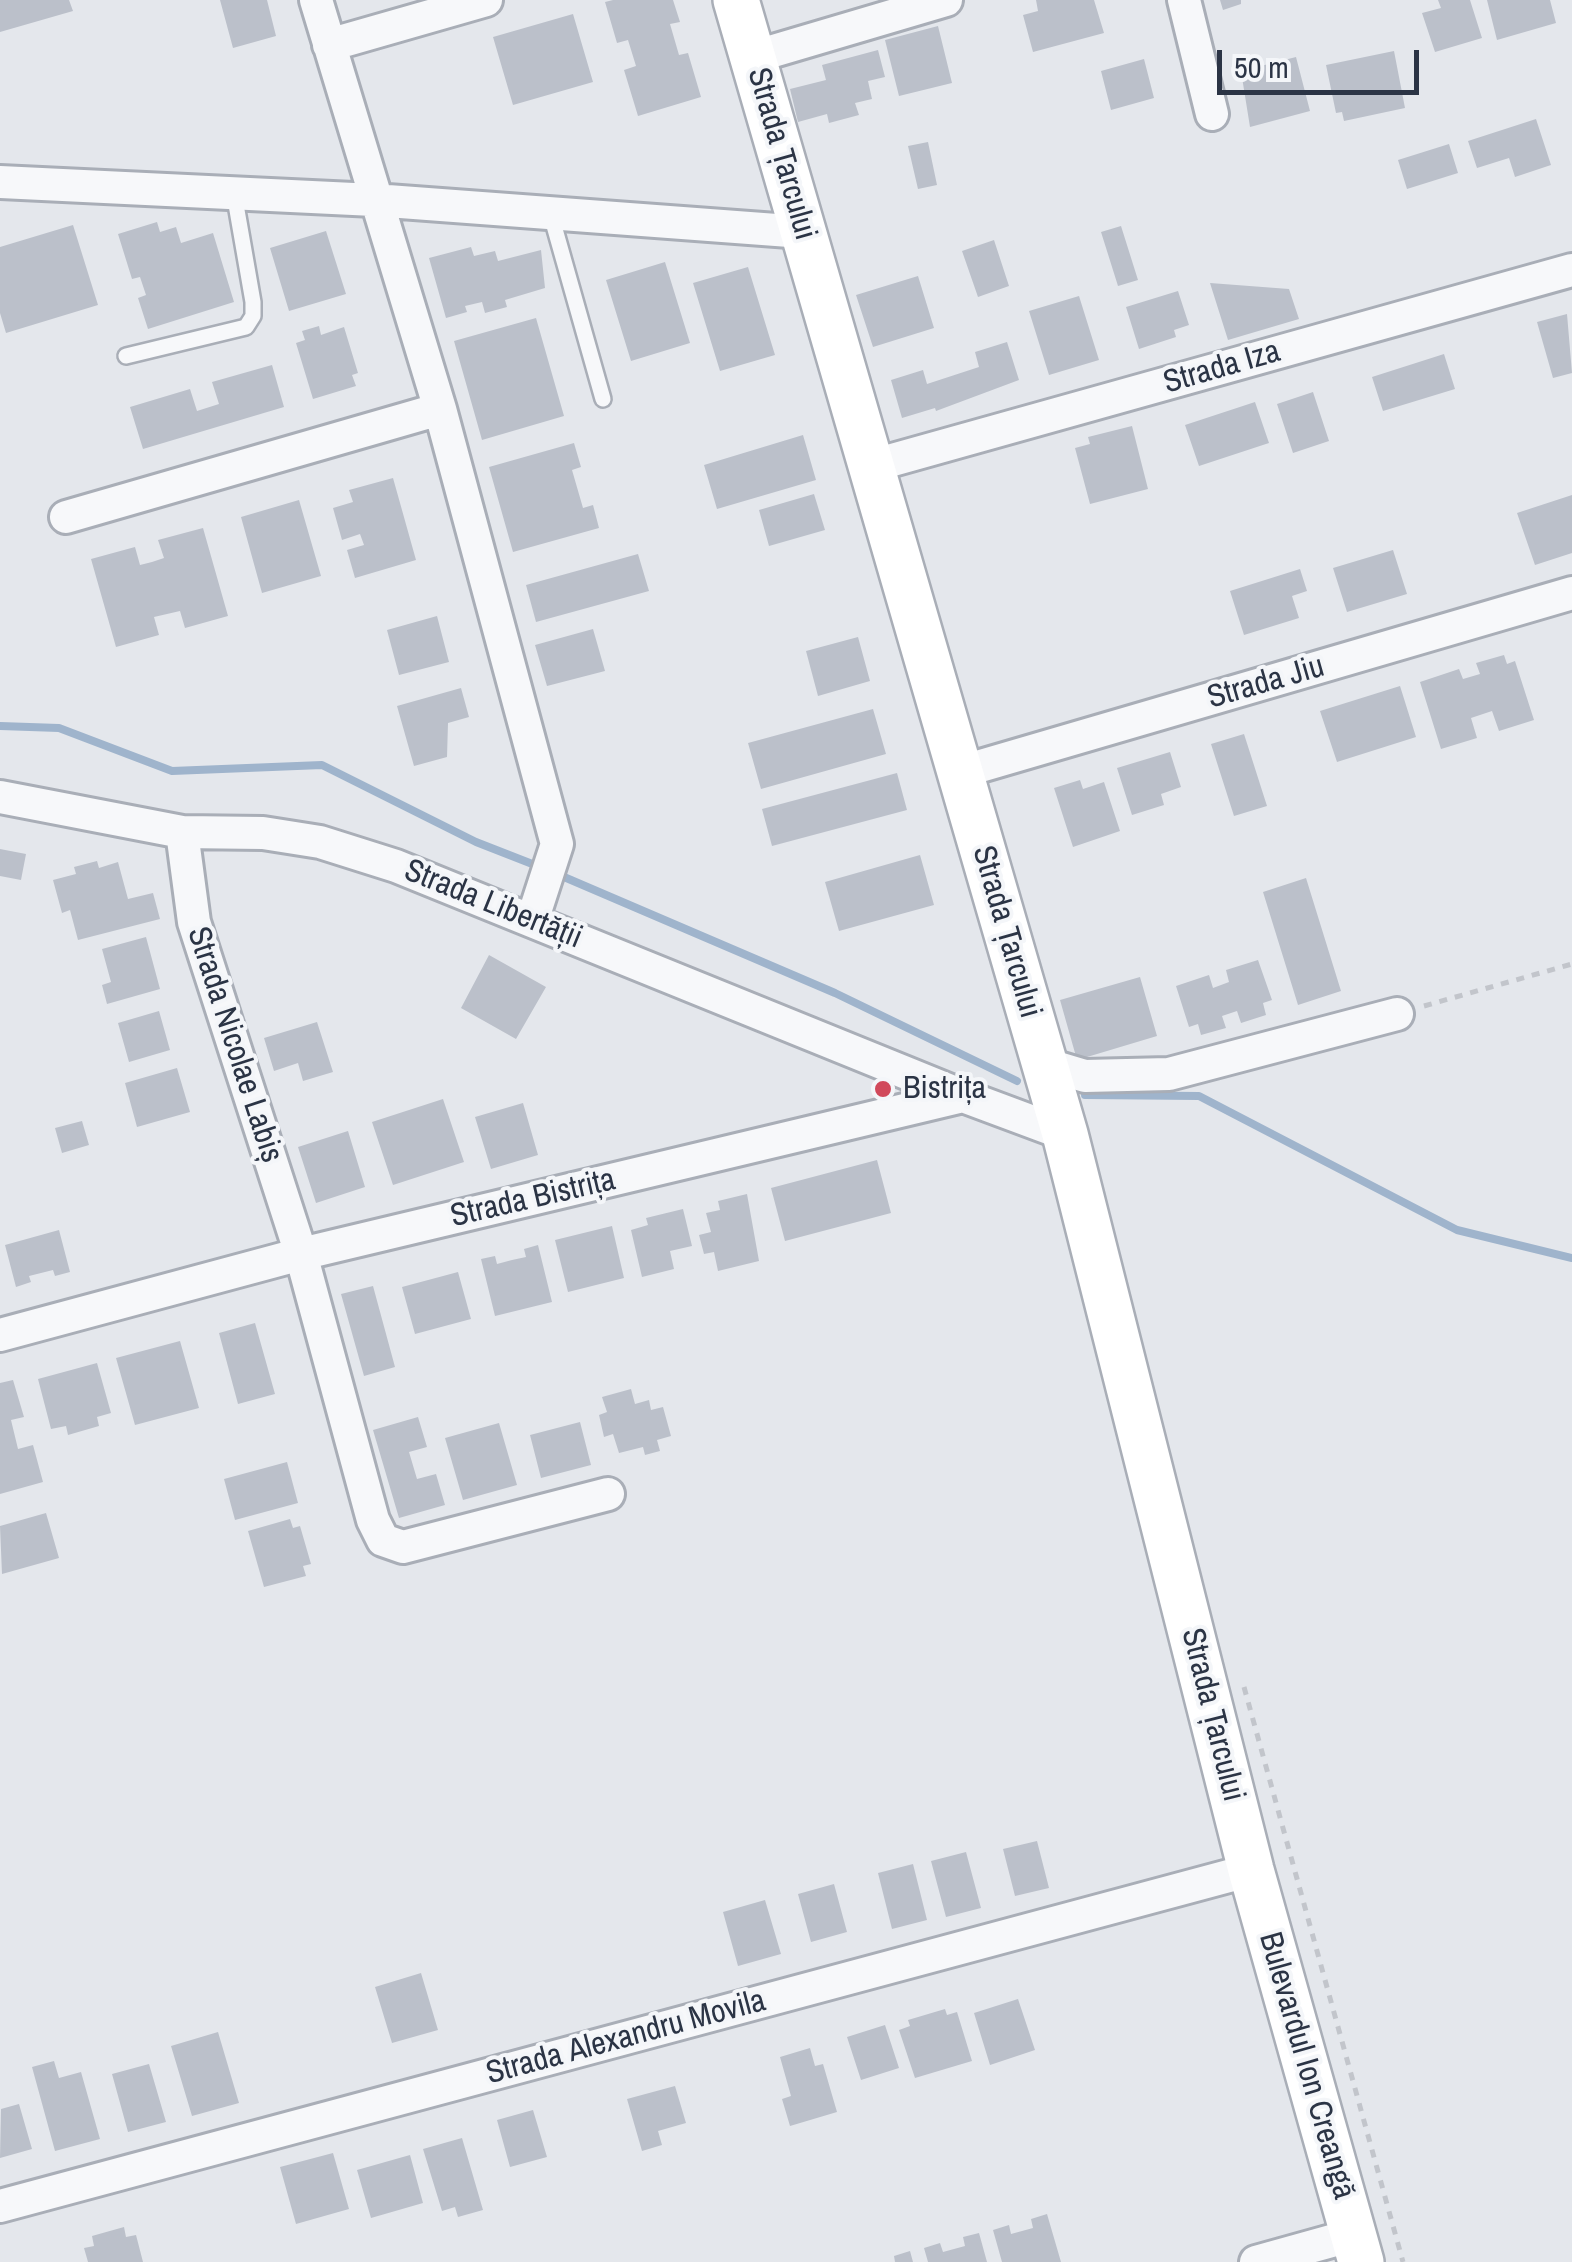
<!DOCTYPE html>
<meta charset="utf-8">
<style>
body{margin:0}
#map{position:relative;width:1572px;height:2262px;overflow:hidden;background:#e4e7ec;font-family:"Archivo Narrow",sans-serif}
canvas{display:block}
.scale{position:absolute;left:1217px;top:50px;width:202px;height:45px;box-sizing:border-box;border:5px solid #2b3445;border-top:0;padding-left:12px;font-size:30px;line-height:35px;white-space:nowrap;color:#2b3445;-webkit-text-stroke:8px #f4f6f9;paint-order:stroke}
</style>
<div id="map">
<canvas width="1572" height="2262"></canvas>
<div class="scale">50 m</div>
</div>
<script>
const context = document.querySelector('canvas').getContext('2d');
context.lineJoin = 'round';
const toPath = rows => new Path2D(rows.map(r => 'M' + r).join(''));
function stroke(path, color, width, dash) { context.strokeStyle = color; context.lineWidth = width; context.lineCap = dash ? 'butt' : 'round'; context.setLineDash(dash || []); context.stroke(path); }
function fill(path, color) { context.fillStyle = color; context.fill(path, 'evenodd'); }
function drawText(font, color, halo, rows, align = 'center') {
  context.font = font + ' "Archivo Narrow",sans-serif'; context.lineWidth = 8; context.setLineDash([]); context.textBaseline = 'middle'; context.strokeStyle = halo; context.fillStyle = color; for (const [text, x, y, turn = 0] of rows) {
    context.save(); context.translate(x, y); context.rotate((+turn || 0) * Math.PI / 180); context.textAlign = isNaN(turn) ? turn : align; if (halo) context.strokeText(text, 0, 0); context.fillText(text, 0, 0); context.restore();
  }
}
stroke(toPath([
 [0,726,59,728,172,771,322,765,476,842,540,867],
 [557,874,835,993,1017,1081],
 [1085,1095,1199,1096,1457,1230,1572,1258]
]), '#9fb4cc', 8);
fill(toPath([
 [0,0,69,0,73,11,0,32],
 [220,0,267,0,276,36,233,48],
 [613,0,673,0,680,22,670,24,679,55,688,53,701,97,638,116,624,70,636,66,628,40,617,43,605,2],
 [1036,0,1094,0,1104,33,1033,52,1023,15,1038,11],
 [1220,0,1241,0,1241,4,1223,10],
 [1438,0,1470,0,1482,38,1435,52,1422,13,1441,8],
 [1487,0,1550,0,1556,23,1497,40],
 [573,14,593,82,513,105,493,37],
 [938,26,952,83,899,96,885,40],
 [878,50,885,77,868,81,872,99,855,103,859,115,829,123,827,114,798,122,790,89,826,80,822,65],
 [1394,51,1405,108,1344,121,1342,112,1336,113,1326,65],
 [1296,57,1310,111,1250,127,1241,71],
 [1144,59,1154,98,1111,110,1101,71],
 [1536,119,1551,165,1515,177,1509,158,1477,168,1468,141],
 [928,142,937,185,918,189,908,146],
 [1449,144,1458,173,1407,189,1398,160],
 [157,222,160,232,176,227,181,243,213,233,234,302,148,329,138,298,146,295,140,277,132,279,118,234],
 [73,225,98,305,6,333,0,313,0,247],
 [1121,226,1138,280,1118,286,1101,232],
 [326,231,346,294,289,311,270,248],
 [994,240,1009,286,978,297,962,251],
 [471,247,474,256,495,251,498,261,541,250,545,288,505,300,507,307,485,313,482,302,465,306,467,312,446,318,429,258],
 [665,262,690,343,631,361,606,280],
 [748,267,775,355,720,371,693,283],
 [918,276,934,328,873,347,856,295],
 [1210,283,1289,289,1299,319,1228,340],
 [1178,291,1189,325,1174,330,1176,337,1139,349,1126,307],
 [1079,296,1099,360,1049,375,1029,311],
 [1567,314,1572,373,1553,378,1537,322],
 [536,318,564,416,482,440,454,341],
 [319,326,321,335,344,327,358,373,352,375,356,386,313,399,296,343,305,340,302,331],
 [1007,342,1019,380,936,411,935,408,902,418,891,380,923,370,927,384,979,367,975,352],
 [1444,354,1455,389,1383,411,1372,377],
 [272,365,284,407,143,449,130,407,190,389,197,411,219,404,212,382],
 [1313,392,1329,441,1293,453,1277,404],
 [1255,402,1269,443,1199,466,1185,425],
 [1132,426,1148,489,1090,504,1075,448,1090,444,1088,437],
 [803,435,816,480,717,509,704,465],
 [574,443,581,467,572,470,583,508,593,505,599,528,513,552,489,467],
 [393,478,416,560,355,578,347,550,364,545,360,534,342,540,333,508,353,502,349,490],
 [814,494,825,530,769,546,759,510],
 [1572,495,1572,553,1535,565,1517,513],
 [299,500,321,576,262,593,241,517],
 [203,528,228,616,185,628,180,611,154,617,159,635,116,647,91,559,135,547,140,565,152,562,164,558,158,540],
 [1393,550,1407,594,1347,612,1333,568],
 [638,554,649,591,536,622,526,585],
 [1300,569,1307,591,1292,596,1299,618,1244,635,1230,591],
 [437,616,449,662,399,675,387,630],
 [593,629,605,671,547,686,535,645],
 [858,637,870,681,818,696,806,651],
 [1504,655,1507,664,1515,661,1534,720,1499,731,1492,711,1471,718,1477,738,1441,749,1420,682,1459,669,1463,679,1480,674,1476,663],
 [1400,686,1416,737,1337,762,1320,711],
 [461,688,469,717,448,723,447,757,414,766,397,706],
 [873,709,886,754,761,789,748,743],
 [1244,734,1267,806,1234,816,1211,744],
 [1170,752,1181,787,1161,794,1164,805,1132,815,1117,768],
 [897,773,907,810,772,846,762,809],
 [1080,780,1083,789,1104,782,1120,831,1073,847,1054,788],
 [0,849,26,854,21,880,0,876],
 [920,855,934,905,839,931,825,882],
 [97,861,99,868,118,862,128,899,153,893,160,919,78,940,70,910,62,913,53,880,76,874,74,867],
 [1306,878,1341,991,1298,1005,1263,892],
 [146,937,160,989,107,1004,102,985,111,982,102,949],
 [489,955,546,987,516,1039,461,1008],
 [1258,960,1272,1000,1263,1003,1266,1015,1241,1023,1237,1011,1222,1016,1226,1028,1201,1035,1198,1024,1189,1027,1176,986,1209,975,1213,988,1229,982,1226,970],
 [1140,977,1157,1036,1077,1060,1060,1000],
 [159,1011,170,1050,129,1062,118,1023],
 [317,1022,333,1072,303,1081,298,1063,274,1071,264,1038],
 [177,1068,190,1112,137,1127,125,1083],
 [443,1099,464,1162,393,1185,372,1122],
 [523,1103,538,1155,491,1169,475,1117],
 [82,1121,89,1145,62,1153,55,1128],
 [348,1131,365,1187,316,1203,298,1147],
 [877,1160,891,1213,785,1241,771,1188],
 [747,1194,759,1261,718,1271,714,1252,704,1254,699,1235,711,1232,706,1213,720,1210,718,1201],
 [683,1209,692,1246,670,1251,674,1269,642,1277,631,1230,648,1225,646,1218],
 [612,1226,624,1278,568,1292,555,1240],
 [59,1230,70,1272,55,1276,53,1270,29,1276,31,1282,16,1287,5,1245],
 [538,1245,552,1302,495,1316,481,1259,495,1256,497,1264,512,1260,526,1257,524,1249],
 [458,1272,471,1319,415,1334,402,1287],
 [373,1286,395,1367,364,1376,341,1294],
 [255,1323,275,1394,238,1404,219,1333],
 [180,1341,199,1408,135,1425,116,1358],
 [97,1363,111,1413,97,1417,99,1426,68,1435,66,1426,51,1429,38,1379],
 [13,1380,24,1417,11,1420,18,1449,33,1445,43,1482,0,1494,0,1383],
 [631,1389,635,1404,649,1400,651,1410,663,1407,671,1436,657,1440,660,1451,645,1455,643,1447,619,1453,613,1434,604,1437,599,1415,607,1412,602,1397],
 [418,1417,427,1447,409,1452,417,1479,436,1474,445,1505,399,1518,373,1430],
 [580,1422,591,1465,541,1478,530,1435],
 [499,1423,517,1485,463,1500,445,1438],
 [287,1462,298,1503,235,1520,224,1479],
 [46,1513,59,1558,2,1574,0,1526],
 [290,1519,293,1528,300,1526,311,1564,303,1566,306,1576,264,1587,248,1531],
 [1037,1841,1049,1888,1015,1896,1003,1849],
 [966,1852,981,1908,946,1917,931,1861],
 [913,1864,927,1920,892,1929,878,1873],
 [834,1884,847,1932,811,1942,798,1894],
 [765,1900,781,1954,738,1966,723,1912],
 [421,1973,438,2030,392,2043,375,1987],
 [1018,1999,1035,2050,990,2065,974,2013],
 [945,2009,947,2015,957,2012,972,2061,915,2078,899,2030,910,2026,908,2020],
 [885,2025,899,2068,861,2080,847,2037],
 [218,2032,239,2103,192,2116,171,2046],
 [810,2048,815,2066,823,2064,837,2112,790,2126,782,2099,791,2096,780,2057],
 [54,2061,59,2078,81,2072,100,2139,55,2151,32,2067],
 [149,2064,166,2122,128,2132,112,2074],
 [675,2086,686,2123,658,2131,662,2145,642,2151,627,2099],
 [19,2104,32,2149,0,2158,1,2109],
 [533,2110,547,2157,510,2167,497,2120],
 [462,2138,483,2210,458,2217,455,2207,442,2211,423,2149],
 [333,2153,349,2209,296,2224,280,2167],
 [410,2155,423,2203,371,2218,357,2170],
 [1047,2214,1061,2262,1002,2262,993,2230,1009,2225,1011,2234,1033,2228,1031,2219],
 [124,2227,126,2237,136,2235,143,2262,88,2262,84,2248,94,2246,92,2236],
 [979,2233,987,2262,928,2262,924,2248,940,2243,943,2252,965,2246,963,2237],
 [910,2251,913,2262,895,2262,894,2256]
]), '#bbc0ca');
const lane = toPath([
 [551,215,603,399],
 [126,356,246,327,253,316,253,302,234,193]
]);
const street = toPath([
 [316,0,440,409,557,844,532,921],
 [1184,0,1212,114],
 [329,45,486,0],
 [753,57,946,0],
 [0,182,374,200,803,232],
 [871,466,1572,270],
 [66,517,440,409],
 [960,772,1572,593],
 [0,797,182,832,263,833,320,842,396,866,963,1096],
 [182,832,194,922,301,1254,373,1520,383,1540,403,1547,608,1494],
 [1045,1064,1085,1076,1169,1074,1397,1014],
 [0,1335,301,1254,963,1096,1065,1134],
 [0,2206,1251,1870],
 [1256,2262,1353,2235]
]);
const secondary = toPath([
 [736,0,1065,1134,1251,1870,1361,2262]
]);
stroke(lane, '#a9aeb7', 20);
stroke(street, '#a9aeb7', 38);
stroke(secondary, '#a9aeb7', 50);
stroke(toPath([
 [1424,1006,1572,964],
 [1244,1687,1403,2262]
]), '#c2c5cb', 5, [8, 8]);
stroke(lane, '#f7f8fa', 15);
stroke(street, '#f7f8fa', 32);
stroke(secondary, '#fff', 45);
for (const [x, y, r, color] of [
 [883,1089,10,"#d1495b"]
]) { const dot = new Path2D(); dot.arc(x, y, r, 0, 2 * Math.PI); context.fillStyle = color; context.fill(dot); stroke(dot, '#f4f6f9', 4); }
drawText('32px', '#2b3445', '#f4f6f9', [
 ["Strada Țarcului",781,154,74],
 ["Strada Iza",1222,368,-16],
 ["Strada Jiu",1266,683,-16],
 ["Strada Libertății",493,905,22],
 ["Strada Țarcului",1006,932,74],
 ["Strada Nicolae Labiș",234,1045,72],
 ["Strada Bistrița",533,1199,-13],
 ["Strada Țarcului",1212,1715,76],
 ["Strada Alexandru Movila",626,2038,-15],
 ["Bulevardul Ion Creangă",1306,2066,74]
]);
drawText('32px', '#2b3445', '#f4f6f9', [
 ["Bistrița",903,1089]
], 'left');
</script>
